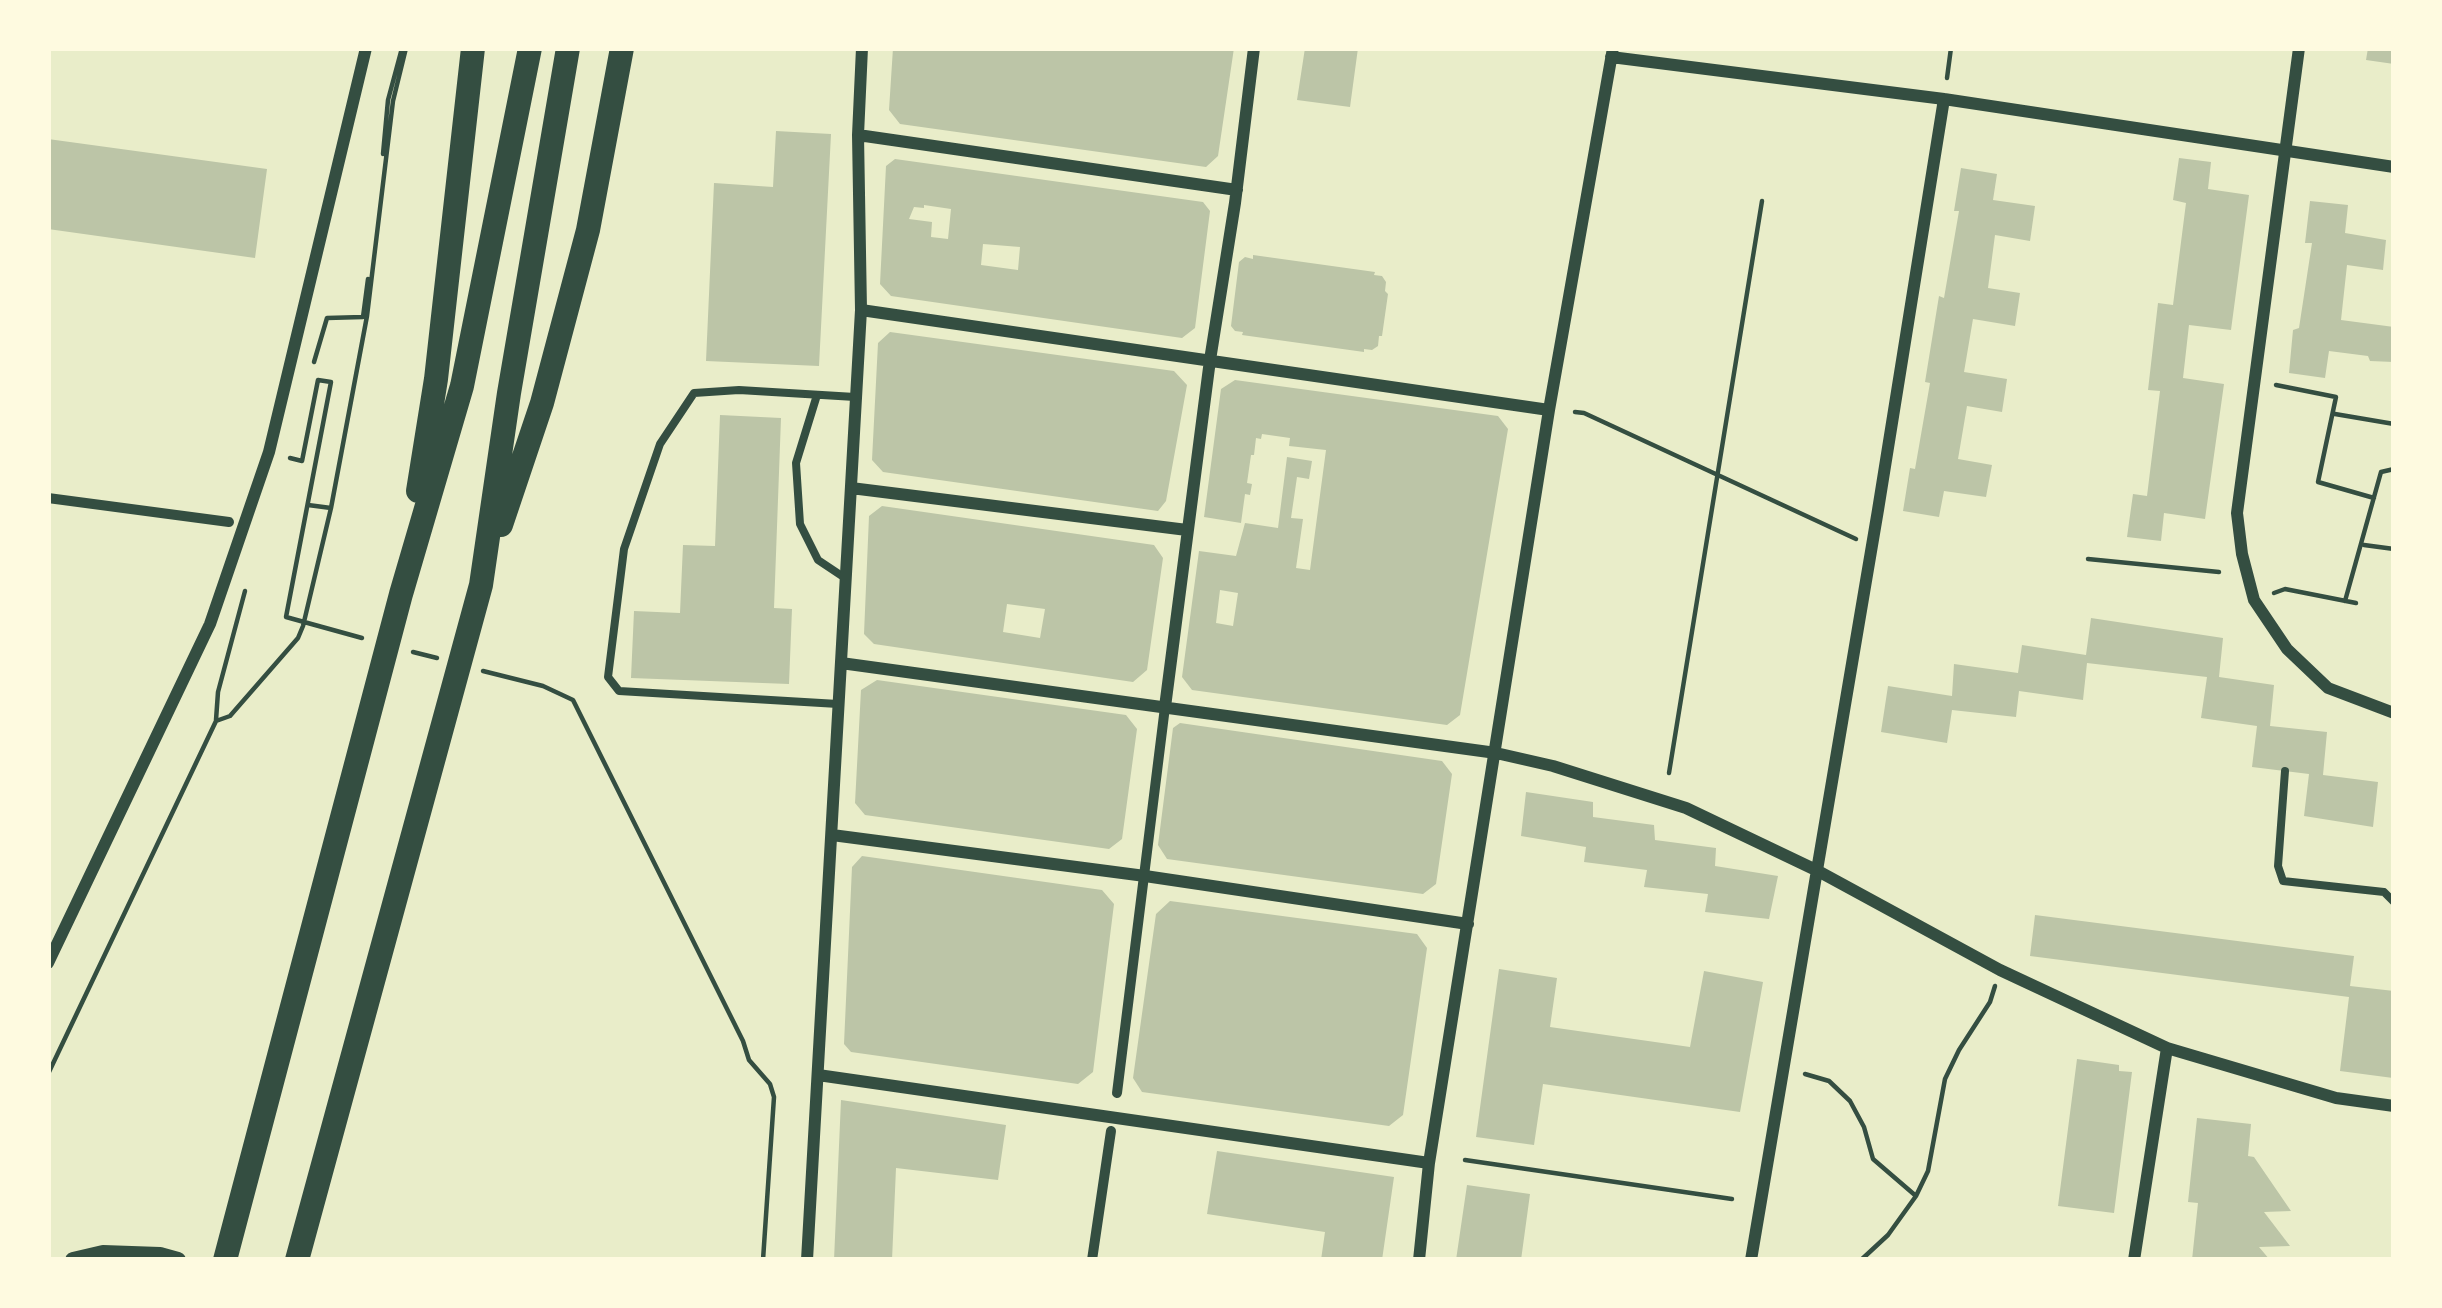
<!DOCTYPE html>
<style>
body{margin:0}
#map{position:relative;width:2442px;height:1308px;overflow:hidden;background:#e9edc9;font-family:Signika,sans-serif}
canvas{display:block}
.frame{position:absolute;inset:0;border:51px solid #fefae0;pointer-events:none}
</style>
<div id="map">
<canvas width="2442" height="1308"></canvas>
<div class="frame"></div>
</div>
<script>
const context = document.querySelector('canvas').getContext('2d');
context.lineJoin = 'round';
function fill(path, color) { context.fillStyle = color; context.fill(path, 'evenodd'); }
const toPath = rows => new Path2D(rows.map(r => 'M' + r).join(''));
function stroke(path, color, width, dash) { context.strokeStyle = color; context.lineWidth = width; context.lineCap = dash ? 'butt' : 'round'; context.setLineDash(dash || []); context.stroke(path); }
fill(toPath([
 [893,48,1234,48,1218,156,1206,167,900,124,889,110],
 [1305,48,1358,48,1350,107,1297,100],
 [2368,48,2394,48,2394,64,2366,60],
 [776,131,831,134,819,366,706,361,714,183,773,187],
 [48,139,267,169,255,258,48,229],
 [2179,158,2211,162,2208,189,2249,195,2231,330,2189,325,2183,378,2224,384,2205,519,2164,513,2161,541,2127,537,2133,494,2147,496,2160,391,2148,390,2158,303,2173,305,2186,203,2173,200],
 [895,159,1203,202,1210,211,1195,328,1182,338,891,296,880,284,886,166],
 [924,205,951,209,948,239,931,237,932,222,909,219,914,207,924,208],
 [983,244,1020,247,1018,270,981,265],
 [1961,168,1997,174,1993,200,2035,206,2030,241,1995,235,1988,288,2020,293,2015,326,1973,319,1964,372,2007,379,2002,412,1967,406,1958,459,1992,465,1986,497,1944,491,1939,517,1903,511,1910,468,1915,469,1930,383,1925,382,1939,296,1944,298,1959,211,1954,211],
 [2310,201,2348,205,2345,233,2386,240,2383,270,2347,265,2341,320,2394,327,2394,362,2370,361,2368,356,2329,351,2325,378,2289,373,2293,330,2299,328,2312,243,2305,243],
 [1253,255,1375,272,1374,275,1382,276,1386,282,1385,291,1388,294,1382,336,1379,336,1378,346,1372,350,1364,349,1364,352,1242,335,1243,332,1235,331,1231,326,1239,262,1245,257,1253,259],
 [890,332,1174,371,1187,385,1166,501,1158,511,883,472,872,460,878,343],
 [1235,380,1498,416,1508,429,1460,715,1447,725,1192,690,1182,677,1199,551,1236,556,1245,523,1278,528,1287,457,1312,461,1309,479,1297,477,1291,518,1303,519,1296,568,1310,570,1326,450,1289,446,1290,438,1262,434,1261,439,1256,438,1254,455,1251,455,1247,483,1252,484,1250,495,1245,494,1241,523,1204,517,1221,389],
 [1220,590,1238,593,1233,626,1216,623],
 [720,415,781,418,774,608,792,609,789,684,631,678,634,611,680,613,683,545,715,546],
 [882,506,1154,545,1163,558,1147,670,1133,682,874,644,864,634,869,516],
 [1007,604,1045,609,1040,638,1003,632],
 [2091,618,2223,638,2219,677,2274,685,2270,726,2327,732,2323,775,2378,782,2373,827,2304,816,2309,774,2252,767,2257,726,2201,718,2207,677,2087,663,2083,700,2019,691,2016,717,1952,710,1947,743,1881,732,1888,686,1952,696,1954,664,2018,673,2022,645,2086,655],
 [877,680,1126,715,1137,729,1122,839,1109,849,865,815,855,803,861,690],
 [1180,723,1442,761,1452,774,1436,884,1423,894,1167,859,1158,845,1173,728],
 [1526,792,1593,802,1593,817,1654,825,1655,840,1716,848,1715,866,1778,876,1769,919,1705,912,1708,894,1644,887,1647,870,1584,862,1586,847,1521,836],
 [862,856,1102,890,1114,904,1093,1072,1078,1084,851,1052,844,1044,852,867],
 [1170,901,1417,934,1427,948,1403,1115,1389,1126,1142,1092,1133,1078,1156,914],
 [2035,915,2354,956,2350,986,2394,991,2393,1078,2340,1071,2349,997,2030,956],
 [1499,969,1557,978,1550,1027,1690,1047,1704,971,1763,982,1740,1112,1543,1084,1534,1145,1476,1137],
 [2077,1059,2119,1065,2119,1071,2132,1072,2114,1213,2058,1206],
 [841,1100,1006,1125,998,1180,896,1168,892,1260,834,1260],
 [2197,1118,2251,1124,2248,1156,2254,1157,2291,1211,2264,1212,2290,1246,2259,1247,2270,1260,2192,1260,2198,1203,2188,1202],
 [1217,1151,1394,1177,1382,1260,1321,1260,1325,1232,1207,1214],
 [1467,1185,1530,1194,1521,1260,1456,1260]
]), '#bcc5a7');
stroke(toPath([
 [1947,78,1951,48],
 [383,154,388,100,402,48],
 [314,362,327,318,363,317,368,279],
 [2276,385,2336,397,2318,482,2374,498],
 [1575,412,1584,413,1856,539],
 [2335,414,2394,424],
 [290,458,302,461,318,380,331,382,286,617,362,638],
 [308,505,331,508],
 [2364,545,2394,549],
 [2088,559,2219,572],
 [2274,593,2285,589,2356,603],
 [2345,601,2381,472,2394,469],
 [413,652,437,658],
 [483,671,543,686,573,700,743,1041,749,1060,770,1084,774,1097,763,1260],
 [216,720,218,692,245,591],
 [1669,773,1762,201],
 [48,1074,216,721,230,716,298,638,303,626,331,508,367,316,393,101,406,48],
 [1805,1074,1829,1081,1850,1101,1864,1127,1873,1159,1916,1196],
 [1465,1160,1732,1199],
 [1861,1260,1888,1235,1916,1196,1928,1171,1945,1079,1959,1050,1990,1002,1995,986]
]), '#344e41', 4.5);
stroke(toPath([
 [817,395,796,463,800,524,818,560,845,578],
 [838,704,619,691,608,677,624,549,660,444,694,393,739,390,855,397],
 [2285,771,2278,866,2283,881,2384,892,2394,902]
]), '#344e41', 8);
stroke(toPath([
 [48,498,229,522],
 [1117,1093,1165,707],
 [1092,1260,1111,1131]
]), '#344e41', 10);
stroke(toPath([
 [2299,48,2237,513,2242,554,2254,600,2287,649,2328,688,2394,713],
 [1611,57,1944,99,2394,167],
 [858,135,1237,190],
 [861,310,1549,410],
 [851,488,1187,530],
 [841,663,1496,753,1553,766,1686,808,1818,871,2000,970,2167,1048,2336,1098,2394,1106],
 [1165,707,1210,360,1235,203,1254,48],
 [832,835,1145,876,1468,924],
 [48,963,210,624,269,452,366,48],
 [818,1075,1429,1163],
 [807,1260,861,310,858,135,862,48],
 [1419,1260,1429,1163,1549,410,1613,48],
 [1751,1260,1878,510,1944,99],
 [2134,1260,2167,1048]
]), '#344e41', 12);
stroke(toPath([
 [73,1260,103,1253,160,1255,178,1260]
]), '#344e41', 16);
stroke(toPath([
 [418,491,436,379,473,48],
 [501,525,542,403,588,230,622,48],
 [225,1260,401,594,462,386,530,48],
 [297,1260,481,585,509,393,568,48]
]), '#344e41', 24);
</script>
